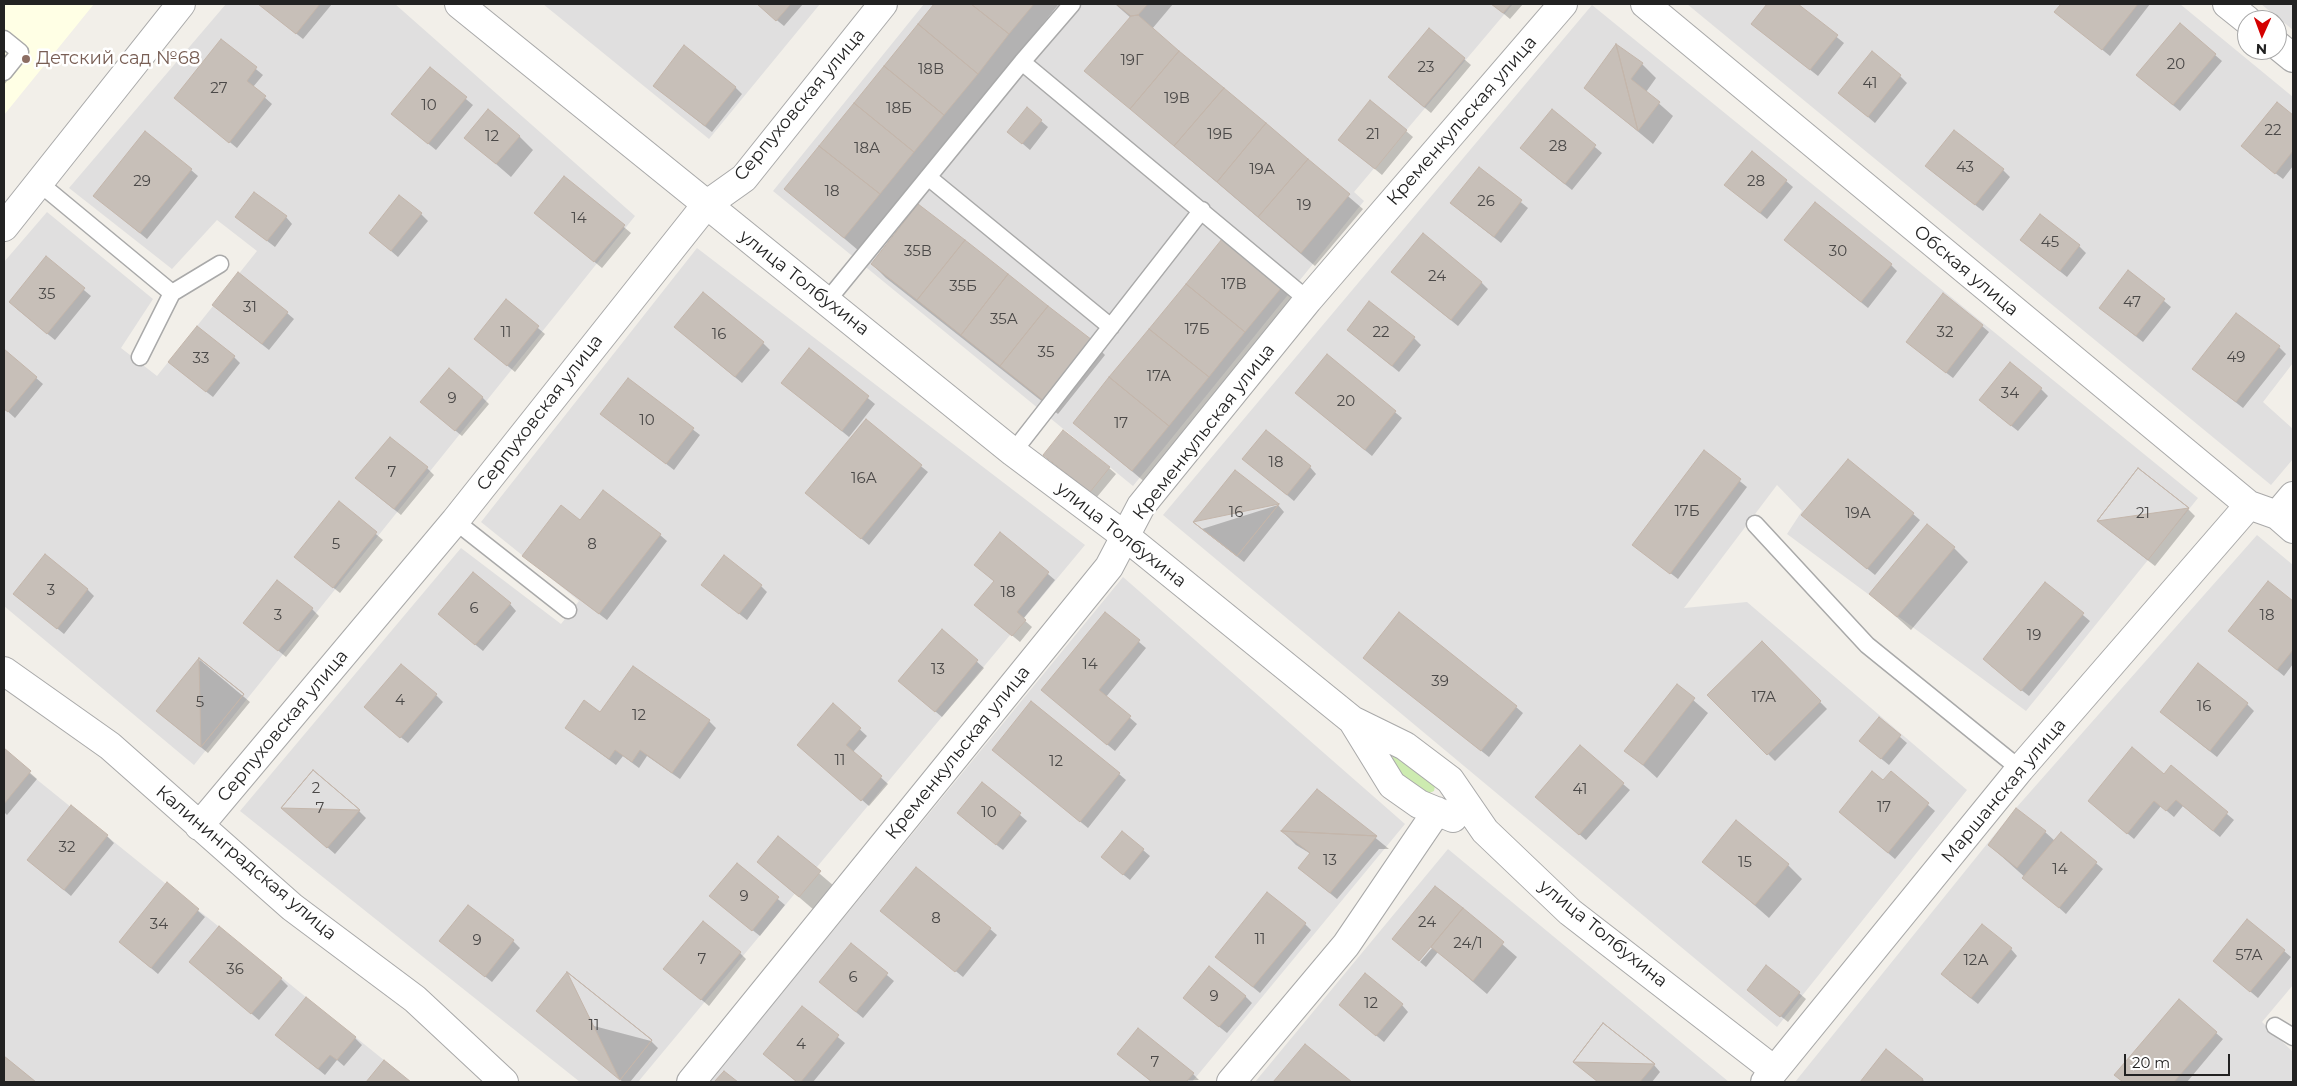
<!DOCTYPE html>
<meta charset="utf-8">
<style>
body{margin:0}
#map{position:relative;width:2297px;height:1086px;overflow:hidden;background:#f2efe9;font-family:Montserrat,sans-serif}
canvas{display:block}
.frame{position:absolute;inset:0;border:5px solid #222;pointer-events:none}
.north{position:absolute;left:2237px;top:10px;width:50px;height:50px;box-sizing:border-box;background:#fff;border:1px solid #a7a7a7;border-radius:50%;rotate:182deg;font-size:14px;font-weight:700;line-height:20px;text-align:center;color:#222}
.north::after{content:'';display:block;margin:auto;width:18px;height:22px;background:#d40000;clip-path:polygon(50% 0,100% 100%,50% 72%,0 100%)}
.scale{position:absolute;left:2124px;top:1054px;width:106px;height:22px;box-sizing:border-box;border:2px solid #222;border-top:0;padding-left:6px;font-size:15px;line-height:18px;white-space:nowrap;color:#222;-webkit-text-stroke:4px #fff;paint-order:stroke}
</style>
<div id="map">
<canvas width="2297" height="1086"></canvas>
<div class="frame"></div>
<div class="north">N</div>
<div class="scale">20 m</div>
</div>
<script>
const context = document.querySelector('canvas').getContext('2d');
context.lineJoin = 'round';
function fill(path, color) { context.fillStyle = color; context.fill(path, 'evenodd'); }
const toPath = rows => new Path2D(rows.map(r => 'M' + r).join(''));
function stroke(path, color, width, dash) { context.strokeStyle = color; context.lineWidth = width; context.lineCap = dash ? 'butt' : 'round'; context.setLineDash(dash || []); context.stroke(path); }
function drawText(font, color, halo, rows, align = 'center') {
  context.font = font + ' Montserrat,sans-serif'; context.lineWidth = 5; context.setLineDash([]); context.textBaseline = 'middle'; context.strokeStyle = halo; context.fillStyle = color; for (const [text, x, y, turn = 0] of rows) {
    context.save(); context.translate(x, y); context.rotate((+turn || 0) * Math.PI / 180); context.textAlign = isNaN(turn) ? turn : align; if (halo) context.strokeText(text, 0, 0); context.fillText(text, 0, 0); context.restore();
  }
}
fill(toPath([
 [226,4,395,4,635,216,194,765,4,606,4,262,47,212,153,299,121,348,157,376,257,251,217,220,172,269,69,188],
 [543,4,820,4,709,139],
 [924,4,1513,4,1354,192,1364,201,1133,486,773,191],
 [1687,4,2180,4,2293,97,2293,363,2263,402,2293,429,2293,459,2271,485],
 [2261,4,2293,4,2293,30],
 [1592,5,2198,498,2026,711,1787,534,1802,511,1777,485,1684,608,1747,602,1967,790,1777,1027,1163,515],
 [697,248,1085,545,638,1082,580,1082,240,811,461,548,561,624,579,601,481,522],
 [2257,535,2293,565,2293,985,2262,1022,2293,1052,2293,1082,1795,1082,2016,808],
 [1123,577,1405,824,1192,1082,709,1082],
 [4,753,411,1082,4,1082],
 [1448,849,1729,1082,1255,1082]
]), '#e0dfdf');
fill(toPath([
 [4,4,94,4,4,115]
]), '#ffffe5');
fill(toPath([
 [1395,753,1436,780,1434,791,1423,796,1412,788,1393,761,1392,754]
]), '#cdebb0');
fill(toPath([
 [259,4,332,4,303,39],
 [757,4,803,4,784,26],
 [936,4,1058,5,859,251,786,189],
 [1115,4,1173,4,1152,29,1363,209,1315,266,1086,71,1131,18],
 [1492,4,1523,4,1510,19],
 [1768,4,1796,4,1844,43,1818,76,1752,24],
 [2063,4,2150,4,2110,56,2056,12],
 [222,41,263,75,253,87,272,104,237,148,176,98],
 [1616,46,1642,64,1656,78,1646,92,1673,116,1653,144,1593,94],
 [2215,55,2222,61,2180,111,2145,82],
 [4,59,15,71,4,85],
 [1464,59,1471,65,1431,113,1396,84],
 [430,69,473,105,436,150,399,120],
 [1900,76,1907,83,1875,123,1840,93],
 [654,86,735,87,742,94,712,132],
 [2277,103,2293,117,2293,166,2283,179,2249,153],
 [1027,109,1048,127,1030,150,1016,138],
 [1552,111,1602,153,1572,190,1529,155],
 [1406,131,1413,137,1382,175,1347,146],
 [519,136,533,150,511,177,466,138],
 [1752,152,1793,187,1767,219,1733,191],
 [1479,168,1528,208,1501,243,1459,210],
 [191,170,198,176,147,239,102,202],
 [2003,170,2010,177,1983,211,1934,173],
 [565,178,631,233,602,268,543,220],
 [421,214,428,221,398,257,370,233],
 [236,217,286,217,292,224,275,247],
 [1785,240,1891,265,1897,271,1868,308],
 [2021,240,2079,246,2086,253,2067,277],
 [46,258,91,296,55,340,17,309],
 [872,264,1091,341,1105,355,1058,414,886,278],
 [2129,271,2171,307,2143,342,2100,308],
 [1399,278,1481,282,1488,289,1458,326],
 [1281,288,1295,302,1147,484,1074,422],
 [506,301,545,334,515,372,475,339],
 [221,312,287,313,294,319,269,350],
 [1982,326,1989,332,1953,378,1914,348],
 [675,327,763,343,770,350,742,383],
 [1355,336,1414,338,1421,345,1399,372],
 [2279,347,2286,354,2243,408,2201,375],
 [4,350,43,384,15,418,4,408],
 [809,350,875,404,849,437,790,389],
 [1327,356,1402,418,1372,456,1303,399],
 [234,357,240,363,213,397,176,368],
 [629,380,700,435,674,470,602,414],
 [2041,389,2048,396,2018,431,1987,407],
 [482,397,489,404,462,436,429,409],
 [866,421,928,472,869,545,807,493],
 [1704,452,1747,487,1678,579,1634,545],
 [1045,455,1109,468,1116,474,1097,497],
 [1244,459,1310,467,1316,474,1294,501],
 [427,468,434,475,401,515,364,485],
 [339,503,383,540,340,593,295,557],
 [1278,505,1284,512,1244,562,1202,529],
 [2188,509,2195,516,2155,566,2105,527],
 [1913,514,1920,520,1875,575,1810,522],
 [580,521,660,535,667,541,607,620,531,562],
 [1001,534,1055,580,1023,619,1032,627,1020,642,975,605,995,582,982,571],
 [1954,548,1968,562,1911,630,1871,594],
 [2268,583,2293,603,2293,664,2284,676,2230,631],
 [2046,584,2090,621,2029,696,1991,666],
 [703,585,761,586,767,592,747,620],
 [88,590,94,596,64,634,15,594],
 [510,604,516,611,483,651,447,621],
 [312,609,319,616,286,657,245,623],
 [1105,613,1146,648,1106,697,1137,724,1115,751,1042,690],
 [942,631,984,668,942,717,906,687],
 [1762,643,1827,709,1775,761,1709,695],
 [200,660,250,702,208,753,165,718],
 [1372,664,1516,707,1523,713,1489,757],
 [1677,686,1708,713,1657,778,1626,750],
 [436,695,443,702,408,743,372,714],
 [2247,704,2254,711,2217,757,2168,718],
 [833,705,867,736,853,752,888,784,869,806,806,752],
 [601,714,709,721,716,728,680,779,647,756,639,768,623,756,616,765,566,728],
 [1879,719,1907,743,1889,765,1868,748],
 [4,750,37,779,7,815,4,812],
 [993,750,1119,774,1126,780,1088,828],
 [2172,767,2234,820,2220,837,2183,806,2174,817,2161,806,2134,839,2096,807,2164,775],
 [1891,773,1935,811,1895,859,1840,812,1883,782],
 [983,783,1027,821,1003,850,965,820],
 [1623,784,1630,790,1586,840,1544,803],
 [1317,790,1389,849,1379,849,1337,899,1299,868,1311,854,1296,845,1282,831],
 [359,811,366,818,335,854,289,814],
 [2045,832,2055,841,2061,834,2103,869,2066,914,1989,845],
 [107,836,114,843,71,896,28,860],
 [778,838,834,886,814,910,758,862],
 [1143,850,1150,856,1130,880,1109,863],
 [1704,861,1788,865,1802,879,1769,918],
 [737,865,785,905,760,936,718,903],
 [167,884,205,917,158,974,127,948],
 [1436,887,1517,957,1487,994,1438,952,1426,967,1420,962,1433,947,1431,945],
 [889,917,990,929,997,935,963,977],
 [1305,924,1311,930,1260,993,1216,957],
 [441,941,513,941,520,948,492,982],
 [851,945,894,981,863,1018,827,988],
 [2011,949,2017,956,1978,1004,1949,981],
 [2284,951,2291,957,2258,998,2214,961],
 [740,953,746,959,709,1006,672,975],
 [190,962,281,979,288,986,259,1020],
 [1748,990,1799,993,1806,999,1788,1022],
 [1245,996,1252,1003,1227,1033,1192,1005],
 [2179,1001,2223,1039,2187,1082,2123,1082,2116,1075],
 [1402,1005,1408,1012,1384,1042,1347,1011],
 [802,1008,845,1043,813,1082,797,1082,764,1054],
 [537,1011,651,1041,658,1048,630,1082,623,1082],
 [355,1038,362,1045,344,1066,337,1060,325,1075,284,1041],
 [1305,1046,1350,1082,1275,1082],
 [1886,1051,1923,1080,1925,1082,1862,1082],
 [4,1058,34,1082,4,1082],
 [1126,1061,1193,1074,1199,1080,1152,1082],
 [1654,1065,1660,1072,1652,1082,1599,1082,1581,1068]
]), '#0003');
const building = toPath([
 [258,4,320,4,296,34,258,4],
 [757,4,791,4,776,21,757,4],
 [934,4,971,4,1009,34,978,74,918,24,934,4],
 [971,4,1034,4,1009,34,971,4],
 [1116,4,1148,4,1138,15,1131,16,1116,4],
 [1491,4,1511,4,1503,13,1491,4],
 [1767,4,1798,4,1838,35,1810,70,1751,24,1767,4],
 [2061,4,2138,4,2102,50,2054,12,2061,4],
 [1138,15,1179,51,1130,109,1084,71,1131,16,1138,15],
 [2180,23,2216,54,2173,105,2136,75,2180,23],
 [918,24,978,74,944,115,884,66,918,24],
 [1429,28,1465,58,1424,107,1388,77,1429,28],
 [221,39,257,67,247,81,266,96,229,143,174,98,221,39],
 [1616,44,1638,131,1584,88,1616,44],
 [1616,44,1643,63,1631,79,1660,102,1638,131,1616,44],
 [684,45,736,87,705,126,653,86,684,45],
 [1179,51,1224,88,1174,146,1130,109,1179,51],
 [1872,51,1901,75,1868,117,1838,93,1872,51],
 [884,66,944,115,914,152,854,103,884,66],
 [430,67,467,97,428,144,391,114,430,67],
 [1224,88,1266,123,1217,182,1174,146,1224,88],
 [1370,100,1407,130,1375,169,1338,140,1370,100],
 [2277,102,2293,115,2293,151,2275,174,2241,146,2277,102],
 [854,103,914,152,880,194,819,146,854,103],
 [1027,107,1042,120,1022,144,1007,132,1027,107],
 [488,109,520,136,496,164,464,138,488,109],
 [1552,109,1596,145,1565,184,1520,148,1552,109],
 [1266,123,1308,159,1258,217,1217,182,1266,123],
 [1954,130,2004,169,1975,205,1925,166,1954,130],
 [145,131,192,169,140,233,93,196,145,131],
 [819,146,880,194,844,238,784,189,819,146],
 [1752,151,1787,180,1760,213,1724,185,1752,151],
 [1308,159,1350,194,1301,253,1258,217,1308,159],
 [1479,167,1522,200,1494,237,1450,203,1479,167],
 [564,176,625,225,594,262,534,213,564,176],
 [254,192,287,216,267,241,235,217,254,192],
 [399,195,422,213,391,251,369,233,399,195],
 [1815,202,1892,264,1861,302,1784,240,1815,202],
 [918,204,965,240,917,300,871,264,918,204],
 [2040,214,2080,245,2060,271,2020,240,2040,214],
 [1423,233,1482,282,1451,320,1391,272,1423,233],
 [1222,239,1282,287,1245,332,1186,284,1222,239],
 [965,240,1008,274,961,335,917,300,965,240],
 [46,256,85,288,47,334,9,302,46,256],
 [2128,270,2165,299,2136,336,2099,308,2128,270],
 [238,272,288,312,262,344,212,305,238,272],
 [1008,274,1048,306,1000,366,961,335,1008,274],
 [1186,284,1245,332,1209,377,1149,329,1186,284],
 [703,292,764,342,735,377,674,327,703,292],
 [1943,293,1983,325,1946,373,1906,342,1943,293],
 [506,299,539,326,507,366,474,339,506,299],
 [1369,301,1415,337,1392,366,1347,330,1369,301],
 [1048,306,1092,340,1044,401,1000,366,1048,306],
 [2236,313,2280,346,2236,402,2192,369,2236,313],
 [197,326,235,356,206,392,168,362,197,326],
 [1149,329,1209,377,1169,426,1109,377,1149,329],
 [809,348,869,396,842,431,781,383,809,348],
 [4,349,37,377,8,412,4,409,4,349],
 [1327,354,1396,411,1365,450,1295,393,1327,354],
 [2010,362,2042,388,2011,426,1979,400,2010,362],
 [449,368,483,397,455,431,420,402,449,368],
 [1109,377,1169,426,1132,471,1073,423,1109,377],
 [628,378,694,428,666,464,600,414,628,378],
 [866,419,922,465,861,539,805,493,866,419],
 [1063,430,1110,467,1090,492,1043,455,1063,430],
 [1266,430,1311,466,1287,495,1242,459,1266,430],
 [390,437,428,467,394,509,355,478,390,437],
 [1704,450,1741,479,1670,574,1632,545,1704,450],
 [1848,459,1914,513,1867,569,1801,515,1848,459],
 [2138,468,2189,508,2148,560,2097,521,2138,468],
 [2138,468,2189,508,2097,521,2138,468],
 [1235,470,1279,504,1237,556,1193,522,1235,470],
 [603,490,661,534,599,614,522,556,561,505,580,520,603,490],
 [339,501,377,532,333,588,294,557,339,501],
 [1279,504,1237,556,1193,522,1279,504],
 [1927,524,1955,547,1897,617,1869,594,1927,524],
 [1000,532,1049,572,1017,612,1026,620,1012,636,974,605,994,581,974,565,1000,532],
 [45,554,88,589,57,629,13,594,45,554],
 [724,555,762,585,739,614,701,585,724,555],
 [473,572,511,603,475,645,438,614,473,572],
 [277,580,313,608,278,651,243,623,277,580],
 [2268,581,2293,601,2293,650,2277,670,2228,631,2268,581],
 [2045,582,2084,613,2021,691,1983,659,2045,582],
 [1105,612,1140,640,1099,690,1131,716,1107,745,1041,690,1105,612],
 [1399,612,1517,706,1481,751,1363,658,1399,612],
 [942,629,978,660,935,712,898,681,942,629],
 [1762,641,1821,701,1767,755,1707,695,1762,641],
 [199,658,244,694,201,747,156,711,199,658],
 [199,658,244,694,201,747,199,658],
 [2198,663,2248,703,2210,751,2160,712,2198,663],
 [401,664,437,694,400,738,364,707,401,664],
 [633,666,710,720,672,773,640,750,632,762,615,750,609,759,565,728,584,700,600,712,633,666],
 [1677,684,1695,698,1643,765,1624,751,1677,684],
 [1031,701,1120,773,1080,822,992,750,1031,701],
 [833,703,861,728,846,745,882,776,861,801,797,745,833,703],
 [1879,717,1901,735,1881,759,1859,741,1879,717],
 [1580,745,1624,783,1579,835,1535,797,1580,745],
 [2132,747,2164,774,2171,765,2228,812,2213,831,2176,800,2166,811,2154,801,2127,834,2088,801,2132,747],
 [4,748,31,771,4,804,4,748],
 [313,770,360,810,327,848,281,808,313,770],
 [313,770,360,810,281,808,313,770],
 [1872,771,1883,780,1891,771,1929,803,1888,853,1839,812,1872,771],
 [982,782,1021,813,996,845,957,813,982,782],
 [1317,789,1377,836,1281,831,1317,789],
 [71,805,108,835,64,890,27,860,71,805],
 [2016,808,2046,831,2017,868,1988,845,2016,808],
 [1736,820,1789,864,1755,905,1702,862,1736,820],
 [1122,831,1144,849,1123,875,1101,857,1122,831],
 [1281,831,1377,836,1330,893,1298,868,1310,853,1281,831],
 [2061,832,2097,862,2059,908,2022,878,2061,832],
 [778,836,821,871,799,897,757,862,778,836],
 [737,863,779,897,752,931,709,896,737,863],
 [916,867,991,928,955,972,880,911,916,867],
 [167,882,199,909,151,968,119,942,167,882],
 [1435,886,1463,908,1419,961,1392,939,1435,886],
 [1267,892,1306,923,1253,987,1215,957,1267,892],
 [468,905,514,940,485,977,439,941,468,905],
 [1463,908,1504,942,1473,981,1431,947,1463,908],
 [2247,919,2285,950,2250,992,2213,961,2247,919],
 [703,921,741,952,701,1000,663,969,703,921],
 [1982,924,2012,948,1971,998,1941,974,1982,924],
 [219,926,282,978,251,1014,189,962,219,926],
 [851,943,888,973,856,1012,819,982,851,943],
 [1766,965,1800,992,1780,1017,1747,990,1766,965],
 [1209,966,1246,996,1219,1027,1183,998,1209,966],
 [567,972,652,1040,620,1080,536,1011,567,972],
 [567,972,652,1040,620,1080,567,972],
 [1365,973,1403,1004,1376,1036,1339,1005,1365,973],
 [306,997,356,1037,337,1060,330,1055,318,1069,275,1035,306,997],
 [2179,999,2217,1032,2174,1082,2123,1082,2114,1075,2179,999],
 [802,1006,839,1035,801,1082,797,1082,763,1054,802,1006],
 [1603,1023,1655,1064,1640,1082,1598,1082,1573,1062,1603,1023],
 [1603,1023,1655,1064,1573,1062,1603,1023],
 [1138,1028,1194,1073,1186,1082,1152,1082,1117,1054,1138,1028],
 [1305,1044,1352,1082,1273,1082,1305,1044],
 [1886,1049,1923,1079,1921,1082,1860,1082,1886,1049],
 [4,1056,36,1082,4,1082,4,1056],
 [384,1060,411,1082,366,1082,384,1060],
 [724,1071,738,1082,714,1082,724,1071]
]);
fill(building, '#c7bfb8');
stroke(building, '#c4b6ab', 1);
const lane = toPath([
 [4,39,20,52,4,72],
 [1022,62,1072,4],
 [928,177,1111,327],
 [38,182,172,293],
 [827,301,1022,62,1308,300],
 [140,357,172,293,220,264],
 [1013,452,1202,210],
 [455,521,568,610],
 [1755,524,1867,645,2020,769],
 [2275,1026,2293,1037]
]);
const street = toPath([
 [459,4,1013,452,1125,536,1352,720,1405,746,1450,780,1485,831,1570,912,1774,1070],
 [1645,4,2249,505,2277,515,2293,529],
 [2227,4,2247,20],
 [2277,45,2293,58],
 [4,227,181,4],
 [2277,515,2293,496],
 [4,671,110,746,292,907,415,999,504,1082],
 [1352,720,1392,785,1419,804,1453,818],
 [199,826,455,521,706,205,744,178,883,4],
 [691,1082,1109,567,1141,506,1308,300,1563,4],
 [1231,1082,1346,945,1437,811],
 [1765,1082,2020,769,2249,505]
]);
stroke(lane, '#a9a9a9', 19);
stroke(street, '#a9a9a9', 30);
stroke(lane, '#fff', 16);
stroke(street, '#fff', 28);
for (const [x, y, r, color] of [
 [26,59,5,"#8d6e63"]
]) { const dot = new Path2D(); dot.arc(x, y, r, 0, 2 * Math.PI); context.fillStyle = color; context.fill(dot); stroke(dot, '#fff', 2); }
drawText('15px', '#4b4948', null, [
 ["19Г",1132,61],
 ["20",2176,65],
 ["23",1426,68],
 ["18В",931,70],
 ["41",1870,84],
 ["27",219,89],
 ["19В",1177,99],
 ["10",429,106],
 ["18Б",899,109],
 ["22",2273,131],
 ["19Б",1220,135],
 ["21",1373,135],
 ["12",492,137],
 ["28",1558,147],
 ["18А",867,149],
 ["43",1965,168],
 ["19А",1262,170],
 ["29",142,182],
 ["28",1756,182],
 ["18",832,192],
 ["26",1486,202],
 ["19",1304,206],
 ["14",579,219],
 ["45",2050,243],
 ["35В",918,252],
 ["30",1838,252],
 ["24",1437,277],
 ["17В",1234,285],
 ["35Б",963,287],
 ["35",47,295],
 ["47",2132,303],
 ["31",250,308],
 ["35А",1004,320],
 ["17Б",1197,330],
 ["11",506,333],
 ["22",1381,333],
 ["32",1945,333],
 ["16",719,335],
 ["35",1046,353],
 ["49",2236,358],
 ["33",201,359],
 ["17А",1159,377],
 ["34",2010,394],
 ["9",452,399],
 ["20",1346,402],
 ["10",647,421],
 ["17",1121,424],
 ["18",1276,463],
 ["7",392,473],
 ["16А",864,479],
 ["17Б",1687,512],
 ["16",1236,513],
 ["19А",1858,514],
 ["21",2143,514],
 ["5",336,545],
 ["8",592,545],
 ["3",51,591],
 ["18",1008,593],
 ["6",474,609],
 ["3",278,616],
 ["18",2267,616],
 ["19",2034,636],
 ["14",1090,665],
 ["13",938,670],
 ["39",1440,682],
 ["17А",1764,698],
 ["4",400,701],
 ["5",200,703],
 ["16",2204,707],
 ["12",639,716],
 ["11",840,761],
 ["12",1056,762],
 ["2",316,789],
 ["41",1580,790],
 ["17",1884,808],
 ["7",320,809],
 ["10",989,813],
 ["32",67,848],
 ["13",1330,861],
 ["15",1745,863],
 ["14",2060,870],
 ["9",744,897],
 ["8",936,919],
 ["24",1427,923],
 ["34",159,925],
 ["11",1260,940],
 ["9",477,941],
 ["24/1",1468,944],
 ["57А",2249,956],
 ["7",702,960],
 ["12А",1976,961],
 ["36",235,970],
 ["6",853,978],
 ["9",1214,997],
 ["12",1371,1004],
 ["11",594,1026],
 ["4",801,1045],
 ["7",1155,1063]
]);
drawText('18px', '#785e54', '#fff', [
 ["Детский сад №68",36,59]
], 'left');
drawText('18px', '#222', '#fff', [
 ["Серпуховская улица",800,105,-50],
 ["Кременкульская улица",1462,121,-49],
 ["Обская улица",1966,271,40],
 ["улица Толбухина",804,283,38],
 ["Серпуховская улица",540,413,-52],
 ["Кременкульская улица",1204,432,-52],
 ["улица Толбухина",1121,535,38],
 ["Серпуховская улица",283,726,-50],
 ["Кременкульская улица",958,753,-51],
 ["Маршанская улица",2004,791,-50],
 ["Калининградская улица",246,863,40],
 ["улица Толбухина",1603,934,39]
]);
</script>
